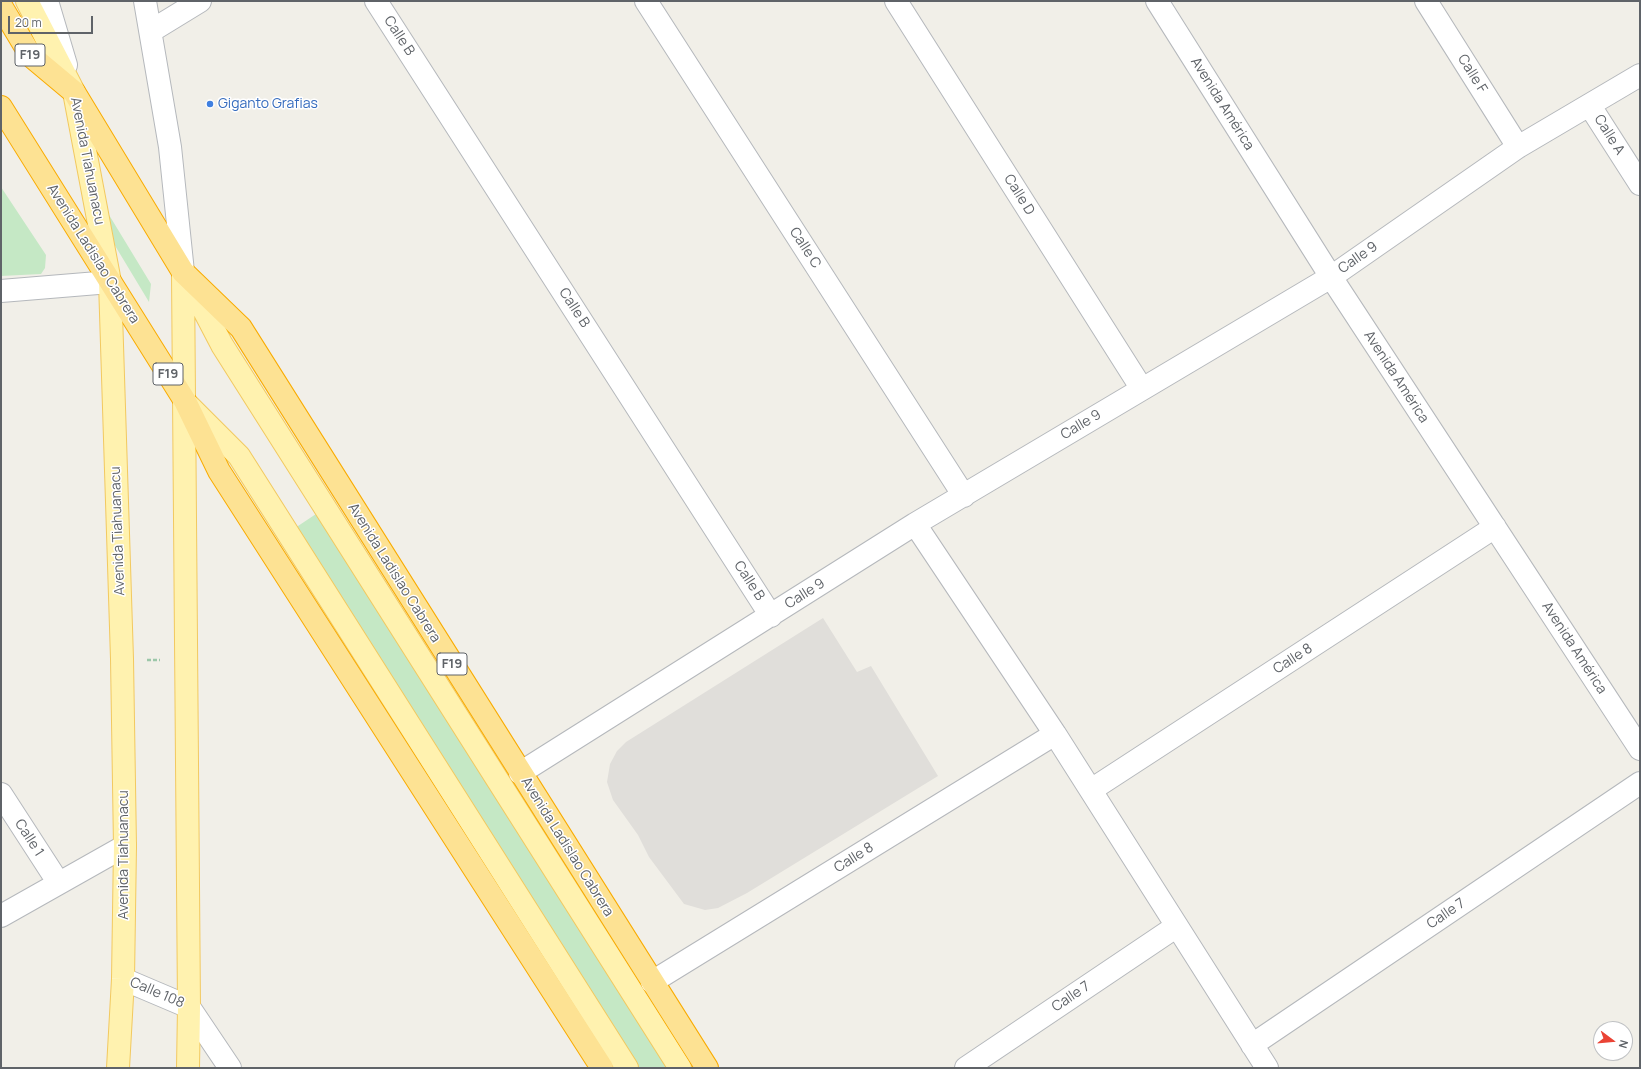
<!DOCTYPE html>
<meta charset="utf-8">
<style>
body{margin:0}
#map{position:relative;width:1641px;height:1069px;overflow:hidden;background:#f1efe8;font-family:Manrope,sans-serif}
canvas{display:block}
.frame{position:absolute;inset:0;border:2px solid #5f6368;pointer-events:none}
.north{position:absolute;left:1593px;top:1021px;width:40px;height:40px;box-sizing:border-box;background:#fff;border:1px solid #bfc1c3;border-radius:50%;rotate:106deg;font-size:11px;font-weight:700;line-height:16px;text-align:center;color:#5f6368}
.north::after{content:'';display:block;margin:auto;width:14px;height:18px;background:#ea4335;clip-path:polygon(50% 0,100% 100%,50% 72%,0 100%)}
.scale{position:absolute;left:8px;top:16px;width:85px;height:18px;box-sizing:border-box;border:2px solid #5f6368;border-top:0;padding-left:5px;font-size:12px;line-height:14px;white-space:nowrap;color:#5f6368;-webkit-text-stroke:3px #fff;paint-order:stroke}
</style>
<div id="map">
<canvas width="1641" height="1069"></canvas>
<div class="frame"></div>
<div class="north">N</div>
<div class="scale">20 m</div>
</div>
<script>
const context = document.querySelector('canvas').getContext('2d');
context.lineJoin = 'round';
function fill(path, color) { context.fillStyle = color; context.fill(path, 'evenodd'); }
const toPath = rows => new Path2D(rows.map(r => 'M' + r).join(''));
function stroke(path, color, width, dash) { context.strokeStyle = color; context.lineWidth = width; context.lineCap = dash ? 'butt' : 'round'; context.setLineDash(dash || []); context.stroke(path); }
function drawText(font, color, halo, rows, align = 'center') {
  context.font = font + ' Manrope,sans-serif'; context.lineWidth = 3; context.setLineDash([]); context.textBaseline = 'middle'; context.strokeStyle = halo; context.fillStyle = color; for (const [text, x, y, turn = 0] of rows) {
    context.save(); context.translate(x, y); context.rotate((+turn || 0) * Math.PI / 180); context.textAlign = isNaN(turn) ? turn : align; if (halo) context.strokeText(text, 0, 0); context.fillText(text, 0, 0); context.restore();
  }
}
fill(toPath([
 [823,618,857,672,871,666,938,776,747,893,718,908,705,910,684,904,649,857,638,835,613,800,607,782,610,764,617,751,626,742]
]), '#e0deda');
fill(toPath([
 [1,187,46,255,45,268,41,274,1,276],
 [103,205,151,284,149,302,105,229],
 [316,514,667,1068,634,1068,292,530]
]), '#c5e8c5');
const minor = toPath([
 [47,1,66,65],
 [145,1,170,147,183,272],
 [376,1,771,616],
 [646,1,964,496],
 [896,1,1142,389],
 [1157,1,1331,277,1640,749],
 [1426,1,1518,147],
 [151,31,200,1],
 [1590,106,1640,184],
 [1,291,110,282],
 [915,524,1055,734,1267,1068],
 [520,773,915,524,1331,277,1518,147,1640,75],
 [1091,790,1495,527],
 [1,794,58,882],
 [1,916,125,846],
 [123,979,189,1007,230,1068],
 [652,982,1055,734],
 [1252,1045,1640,783],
 [966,1068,1177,926]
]);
const major = toPath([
 [27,1,74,92,110,282,122,659,125,846,123,979,118,1068],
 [183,275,189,1007,188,1068],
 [187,278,222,345,680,1068],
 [188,405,239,456,627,1068]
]);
const highway = toPath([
 [1,6,31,56,74,92,183,272,241,328,707,1068],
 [1,107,185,401,219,471,602,1068]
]);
stroke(minor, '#b5b8bc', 24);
stroke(major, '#f2c960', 24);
stroke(highway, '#f9ab00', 24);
stroke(toPath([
 [147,660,160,660]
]), '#9cc7a9', 2.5, [4, 2]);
stroke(minor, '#fff', 22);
stroke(major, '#fff2af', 22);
stroke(highway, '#fde293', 22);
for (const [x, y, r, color] of [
 [210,104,4,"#3f7fe0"]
]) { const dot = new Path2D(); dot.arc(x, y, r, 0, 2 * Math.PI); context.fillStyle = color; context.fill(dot); stroke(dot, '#fff', 1.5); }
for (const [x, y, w] of [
 [30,55,30],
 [168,374,30],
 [452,664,30]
]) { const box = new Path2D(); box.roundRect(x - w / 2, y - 11, w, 22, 3); context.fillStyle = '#fff'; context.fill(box); stroke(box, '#5f6368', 1); }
drawText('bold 13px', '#5f6368', null, [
 ["F19",30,55],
 ["F19",168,374],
 ["F19",452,664]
]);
drawText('14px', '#5f6368', '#fff', [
 ["Calle B",399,36,57],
 ["Calle F",1472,74,58],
 ["Avenida América",1222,104,58],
 ["Calle A",1609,135,58],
 ["Avenida Tiahuanacu",87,161,79],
 ["Calle D",1019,195,58],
 ["Calle C",805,248,57],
 ["Avenida Ladislao Cabrera",93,254,58],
 ["Calle 9",1358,258,-35],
 ["Calle B",574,308,57],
 ["Avenida América",1396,377,57],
 ["Calle 9",1081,425,-31],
 ["Avenida Tiahuanacu",118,531,-92],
 ["Avenida Ladislao Cabrera",394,573,58],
 ["Calle B",749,581,57],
 ["Calle 9",805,594,-32],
 ["Avenida América",1574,648,57],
 ["Calle 8",1293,659,-33],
 ["Calle 1",29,838,57],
 ["Avenida Ladislao Cabrera",567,847,58],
 ["Avenida Tiahuanacu",124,855,-90],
 ["Calle 8",854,858,-32],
 ["Calle 7",1446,914,-34],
 ["Calle 108",157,993,23],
 ["Calle 7",1071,997,-34]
]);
drawText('14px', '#366cbe', '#fff', [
 ["Giganto Grafias",218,104]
], 'left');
</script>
